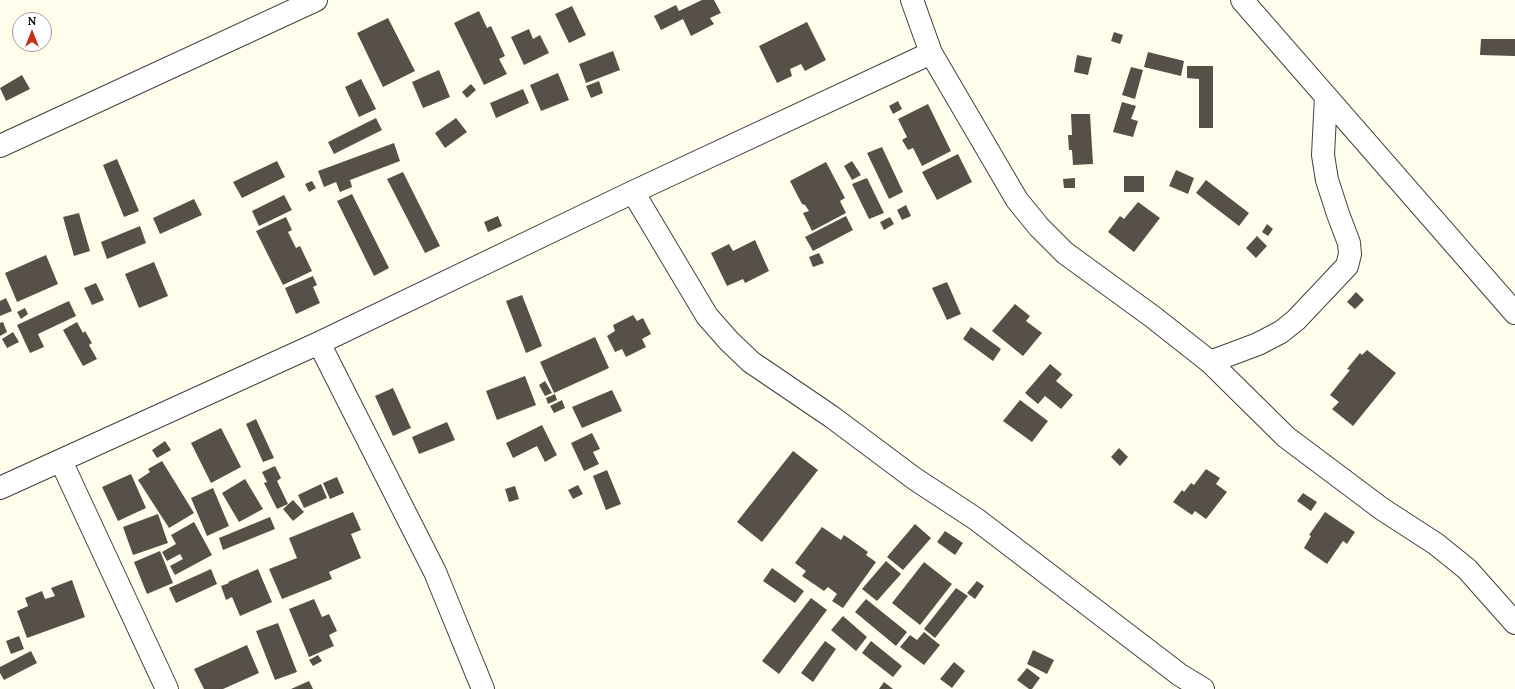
<!DOCTYPE html>
<style>
body{margin:0}
#map{position:relative;width:1515px;height:689px;overflow:hidden;background:#fffeec;font-family:Lora,serif}
canvas{display:block}
.north{position:absolute;left:12px;top:12px;width:40px;height:40px;box-sizing:border-box;background:#fff;border:1px solid #9e9e9e;border-radius:50%;rotate:0deg;font-size:11px;font-weight:700;line-height:16px;text-align:center;color:#0d0d0d}
.north::after{content:'';display:block;margin:auto;width:14px;height:18px;background:#c72f1b;clip-path:polygon(50% 0,100% 100%,50% 72%,0 100%)}
</style>
<div id="map">
<canvas width="1515" height="689"></canvas>
<div class="north">N</div>
</div>
<script>
const context = document.querySelector('canvas').getContext('2d');
context.lineJoin = 'round';
function fill(path, color) { context.fillStyle = color; context.fill(path, 'evenodd'); }
const toPath = rows => new Path2D(rows.map(r => 'M' + r).join(''));
function stroke(path, color, width, dash) { context.strokeStyle = color; context.lineWidth = width; context.lineCap = dash ? 'butt' : 'round'; context.setLineDash(dash || []); context.stroke(path); }
fill(toPath([
 [702,0,714,0,721,13,710,18,714,24,691,36,683,19,661,30,654,16,676,5,679,11],
 [572,6,586,35,569,43,555,14],
 [479,11,487,28,491,26,505,56,499,59,507,74,484,85,454,23],
 [388,18,415,71,383,87,357,33],
 [807,22,826,60,805,71,801,64,790,69,792,76,777,83,759,46],
 [529,29,533,39,540,35,549,53,524,65,511,37],
 [1114,32,1123,35,1120,44,1111,41],
 [1481,39,1515,39,1515,56,1480,55],
 [613,51,620,70,586,83,579,64],
 [1148,52,1184,61,1181,76,1144,67],
 [1077,55,1092,58,1088,75,1074,72],
 [1187,66,1213,66,1213,128,1199,128,1199,79,1187,78],
 [1131,67,1143,70,1135,99,1122,95],
 [439,70,450,97,423,108,412,82],
 [558,73,569,100,541,111,530,85],
 [22,75,30,89,6,101,0,88],
 [361,79,376,109,359,117,345,87],
 [599,81,603,93,591,98,586,86],
 [471,84,476,90,467,98,462,92],
 [523,89,529,103,496,118,490,103],
 [898,101,902,109,893,114,889,106],
 [1122,102,1136,106,1131,119,1138,121,1133,137,1113,132],
 [928,104,951,151,922,166,913,148,908,150,902,140,907,137,898,119],
 [1071,114,1090,114,1093,164,1073,165,1072,150,1069,150,1068,135,1072,135],
 [376,118,382,130,334,154,328,142],
 [456,118,467,132,445,148,435,133],
 [394,143,400,161,350,180,352,187,340,192,336,182,324,187,318,171],
 [882,147,903,192,889,199,867,153],
 [958,154,972,182,937,200,922,172],
 [117,159,139,211,124,217,103,165],
 [277,161,285,177,242,198,233,182],
 [852,161,861,175,852,180,844,166],
 [826,162,845,198,840,201,846,213,812,231,803,213,809,211,805,205,802,204,790,181],
 [1176,170,1194,178,1188,194,1169,186],
 [403,172,440,246,425,253,387,179],
 [1124,176,1144,176,1144,192,1124,192],
 [867,178,884,213,869,219,852,184],
 [1075,178,1075,188,1064,188,1063,179],
 [1206,180,1249,213,1239,226,1196,193],
 [312,181,316,188,309,192,305,184],
 [352,194,389,268,374,276,337,201],
 [284,195,292,210,259,226,252,211],
 [194,199,202,215,160,234,153,218],
 [1138,202,1160,218,1134,252,1108,232,1120,216,1124,219],
 [906,205,911,216,902,220,897,210],
 [79,213,90,251,74,256,63,217],
 [498,216,502,226,488,232,484,222],
 [846,216,853,230,813,251,805,237],
 [286,217,292,230,288,232,296,248,300,246,312,271,283,285,256,231],
 [890,217,894,224,884,230,880,222],
 [1267,224,1273,229,1268,236,1262,232],
 [140,226,146,243,107,259,101,242],
 [1257,236,1267,246,1256,258,1246,248],
 [755,240,769,271,745,283,743,279,727,286,711,253,729,244,733,251],
 [819,253,824,263,813,267,809,257],
 [46,255,58,284,17,302,5,273],
 [154,262,168,296,139,308,125,274],
 [313,276,317,285,313,287,320,303,296,314,285,288],
 [947,282,961,314,947,320,932,288],
 [96,283,104,300,92,305,84,288],
 [1356,292,1364,300,1355,309,1347,302],
 [522,295,542,346,526,353,506,301],
 [6,298,12,311,0,316,0,301],
 [69,301,76,316,38,334,44,347,30,353,17,325],
 [1015,304,1030,316,1026,321,1042,333,1023,356,992,331],
 [25,308,28,314,21,319,17,312],
 [633,315,637,321,643,318,651,334,642,339,646,347,626,357,622,349,615,352,607,336,615,331,613,325],
 [3,322,7,332,0,336,0,323],
 [77,322,83,333,85,331,92,343,89,345,97,359,83,366,63,330],
 [971,327,1001,349,993,361,963,339],
 [13,332,19,342,7,348,2,339],
 [595,337,609,368,554,393,540,362],
 [1367,350,1396,373,1353,426,1332,409,1339,402,1330,395,1350,370,1347,369,1360,353,1362,355],
 [1050,364,1062,374,1056,381,1073,395,1061,409,1045,396,1038,404,1025,393],
 [525,376,536,405,497,420,486,391],
 [545,381,552,393,545,396,539,385],
 [393,388,411,428,393,436,375,396],
 [612,390,622,411,582,428,572,407],
 [555,394,557,400,548,404,546,398],
 [562,400,565,408,554,413,550,406],
 [1020,400,1048,421,1032,442,1003,421],
 [256,419,274,458,263,462,246,424],
 [447,422,455,440,419,454,412,437],
 [542,425,557,455,545,462,537,446,513,458,506,443],
 [221,428,241,467,211,483,191,443],
 [592,433,600,449,593,452,599,464,584,471,571,443],
 [165,441,171,450,157,458,152,450],
 [1119,448,1128,457,1120,466,1111,457],
 [793,451,818,470,762,542,737,522],
 [162,461,194,513,169,528,138,480,150,472,148,469],
 [275,466,281,478,277,481,288,504,277,509,264,483,267,482,262,472],
 [1206,469,1220,478,1216,484,1227,492,1206,519,1195,511,1192,515,1173,502,1182,490,1184,492,1191,483,1194,485],
 [607,470,621,504,606,510,593,476],
 [131,474,146,508,118,521,102,487],
 [337,477,344,493,330,499,323,483],
 [245,479,263,509,239,522,222,493],
 [321,484,327,498,304,508,298,495],
 [578,485,583,494,573,499,568,490],
 [515,486,519,499,509,502,505,489],
 [213,488,229,526,207,536,191,498],
 [1303,493,1317,502,1311,511,1297,501],
 [293,500,304,512,293,521,283,509],
 [353,512,361,530,351,534,361,558,329,572,332,579,282,599,269,569,297,558,289,538],
 [1325,512,1355,532,1347,544,1343,541,1327,564,1304,548,1311,536,1309,535],
 [158,514,168,543,133,555,123,527],
 [270,517,275,529,223,550,219,538],
 [194,522,212,555,175,575,170,566,183,559,180,554,167,561,162,552,176,544,171,535],
 [915,524,931,538,903,570,887,557],
 [822,527,841,540,844,535,868,552,866,555,876,562,843,608,832,601,837,594,828,587,824,591,802,576,806,571,795,563],
 [945,531,963,543,955,555,937,542],
 [160,551,173,583,147,594,134,562],
 [886,561,901,574,877,601,862,589],
 [924,562,952,584,920,625,892,603],
 [772,568,804,591,795,603,763,581],
 [211,569,217,584,176,603,169,588],
 [258,569,272,602,240,616,232,597,226,600,221,586,229,583,228,582],
 [72,580,85,617,27,638,17,611,28,606,25,598,42,591,45,599,55,596,51,588],
 [977,581,984,586,975,599,967,593],
 [956,588,968,596,935,638,924,629],
 [811,598,827,610,779,674,762,661],
 [314,599,322,617,329,614,337,631,329,635,334,646,309,657,289,609],
 [866,599,907,632,896,646,855,612],
 [843,616,867,637,856,651,831,630],
 [278,623,297,672,275,680,256,631],
 [924,632,940,645,924,665,900,647,910,635,917,640],
 [19,636,24,649,11,654,6,641],
 [825,641,836,649,813,682,801,673],
 [871,641,902,666,893,677,862,653],
 [247,645,259,673,223,689,204,689,194,669],
 [1033,650,1054,660,1047,674,1027,664],
 [31,651,37,663,4,680,0,673,0,667],
 [318,655,322,661,313,666,309,660],
 [954,662,965,671,952,688,940,679],
 [1027,668,1040,678,1032,689,1029,689,1017,680],
 [309,681,313,689,291,689],
 [884,682,893,689,879,689]
]), '#565048');
const minor = toPath([
 [912,0,931,53,1017,200,1039,227,1065,253,1153,317,1210,362,1286,437,1382,509,1436,544,1467,569,1515,623],
 [1242,0,1515,313],
 [0,146,316,0],
 [633,192,707,316,729,341,751,362,832,417,915,479,976,519,1180,675,1203,689],
 [319,343,435,572,483,689],
 [1210,362,1258,344,1281,332,1296,320,1347,266,1350,254,1349,243,1338,214,1327,180,1323,155,1326,96],
 [61,461,167,689],
 [0,488,319,343,633,192,931,53]
]);
stroke(minor, '#404040', 24);
stroke(minor, '#fff', 22);
</script>
